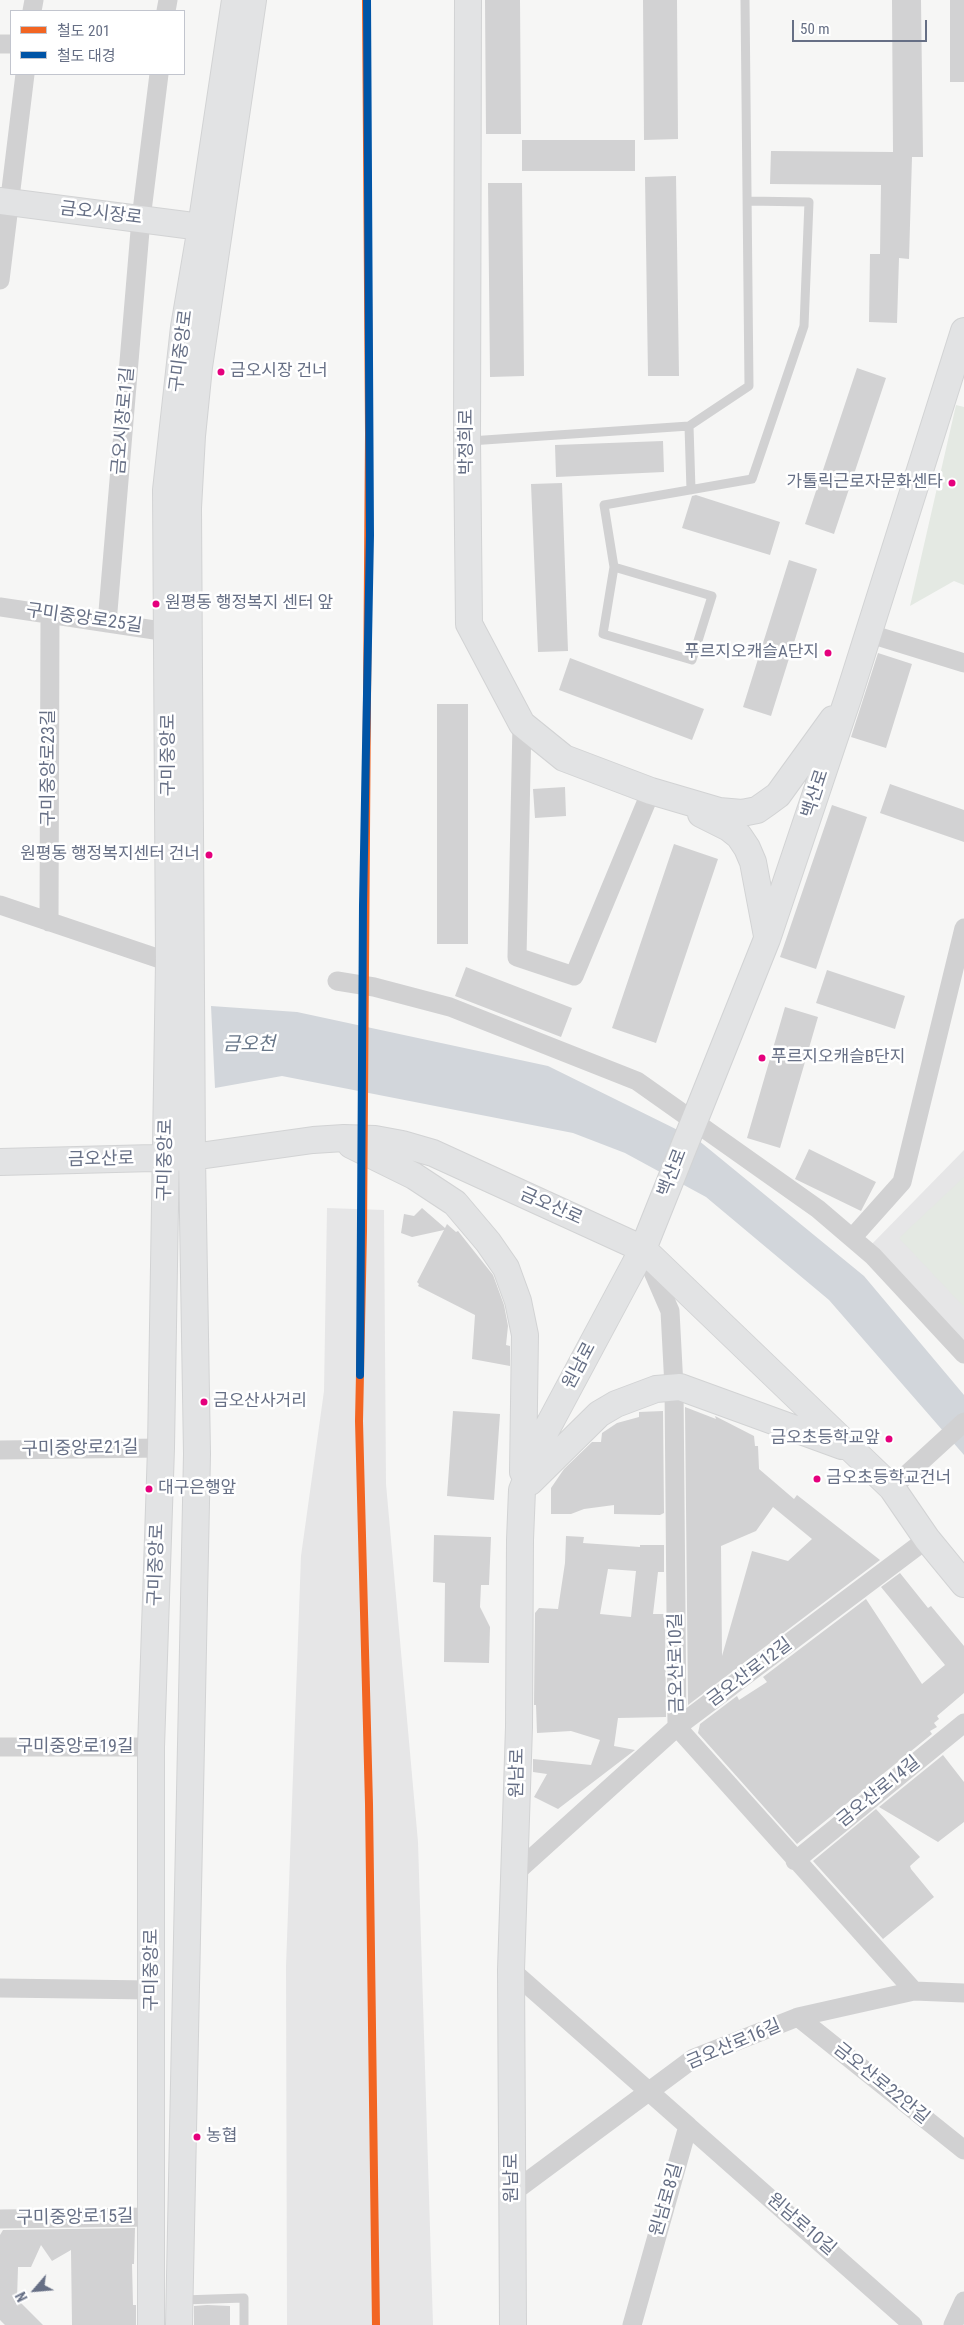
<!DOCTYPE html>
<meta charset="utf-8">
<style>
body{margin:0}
#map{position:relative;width:964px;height:2325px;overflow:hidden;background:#f6f6f5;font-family:"Roboto Condensed","Noto Sans KR",sans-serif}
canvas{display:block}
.legend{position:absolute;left:10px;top:10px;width:175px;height:65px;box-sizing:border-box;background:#fff;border:1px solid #c2c5ce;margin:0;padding:6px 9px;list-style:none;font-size:15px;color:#666f85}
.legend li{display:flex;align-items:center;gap:10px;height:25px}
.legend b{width:25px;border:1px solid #c2c5ce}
.north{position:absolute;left:10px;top:2265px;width:50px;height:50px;-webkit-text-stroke:4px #fff;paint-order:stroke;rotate:243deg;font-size:14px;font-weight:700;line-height:20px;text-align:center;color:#666f85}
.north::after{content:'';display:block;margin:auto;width:18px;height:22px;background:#666f85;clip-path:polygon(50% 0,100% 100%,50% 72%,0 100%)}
.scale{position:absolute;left:792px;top:20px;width:135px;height:22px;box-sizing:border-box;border:2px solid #666f85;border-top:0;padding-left:6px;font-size:15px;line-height:18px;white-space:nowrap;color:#666f85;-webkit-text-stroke:4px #fff;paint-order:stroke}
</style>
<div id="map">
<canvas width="964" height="2325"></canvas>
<ul class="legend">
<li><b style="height:6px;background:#f26522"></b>철도 201</li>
<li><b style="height:6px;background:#0054a6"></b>철도 대경</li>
</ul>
<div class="north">N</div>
<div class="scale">50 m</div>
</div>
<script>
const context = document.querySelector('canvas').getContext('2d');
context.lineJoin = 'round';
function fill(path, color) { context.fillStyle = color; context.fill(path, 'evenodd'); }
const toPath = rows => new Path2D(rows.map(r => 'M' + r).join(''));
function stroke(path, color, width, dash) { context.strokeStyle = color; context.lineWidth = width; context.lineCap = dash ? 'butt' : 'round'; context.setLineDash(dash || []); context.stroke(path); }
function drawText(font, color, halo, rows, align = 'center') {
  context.font = font + ' "Roboto Condensed","Noto Sans KR",sans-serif'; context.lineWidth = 5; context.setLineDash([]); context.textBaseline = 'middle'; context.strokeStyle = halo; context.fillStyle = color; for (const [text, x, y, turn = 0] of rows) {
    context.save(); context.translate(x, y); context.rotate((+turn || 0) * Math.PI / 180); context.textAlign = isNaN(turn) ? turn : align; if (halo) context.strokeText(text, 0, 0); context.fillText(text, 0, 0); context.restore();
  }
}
fill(toPath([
 [964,1150,964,1346,869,1247],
 [327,1208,384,1210,386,1484,418,1842,433,2325,287,2325,286,1966,301,1556,324,1391]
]), '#e6e6e7');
fill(toPath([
 [956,405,964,407,964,585,954,581,910,606],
 [964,1177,964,1307,899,1238]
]), '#e4e9e3');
fill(toPath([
 [211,1006,297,1012,548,1066,698,1140,864,1276,964,1395,964,1455,829,1300,706,1197,625,1153,573,1133,282,1076,215,1088]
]), '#d2d6db');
fill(toPath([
 [485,0,520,0,521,134,486,134],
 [643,0,677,0,678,139,644,140],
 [892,0,921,0,923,157,912,157,909,259,899,258,897,323,869,322,870,254,880,254,881,185,770,184,771,151,893,152],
 [950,0,964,0,964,82,950,82],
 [522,140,635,140,635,171,522,171],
 [676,176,679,376,648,376,645,177],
 [488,183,522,183,524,376,490,377],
 [857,368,886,378,834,534,805,524],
 [663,441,664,472,556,477,555,445],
 [562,483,568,651,538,652,531,484],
 [696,495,780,522,770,555,682,528,692,496],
 [789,560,817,569,771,716,743,707],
 [878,653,912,664,886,748,851,737],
 [570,658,704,709,692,740,559,690],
 [437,704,468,704,468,944,437,944],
 [890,784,964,810,964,842,880,813],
 [565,787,566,816,535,818,533,789],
 [832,805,867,817,816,969,780,957],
 [674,844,718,859,656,1043,612,1028],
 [466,967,572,1008,561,1037,455,996],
 [827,970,905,996,895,1029,816,1003],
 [785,1007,818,1017,780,1148,747,1138],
 [809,1149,876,1182,861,1211,795,1179],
 [422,1208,445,1228,447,1224,456,1232,458,1231,493,1275,504,1305,508,1326,506,1345,510,1346,510,1366,472,1359,475,1315,418,1286,419,1284,417,1282,444,1230,412,1237,401,1233,404,1214,414,1216],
 [685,1407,716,1419,715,1416,754,1436,755,1446,758,1446,759,1469,794,1499,797,1495,880,1560,688,1705],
 [773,1507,812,1539,788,1561,752,1551,722,1656,721,1546,756,1531],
 [453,1411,500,1414,494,1500,447,1496],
 [663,1411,664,1513,660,1515,614,1514,614,1505,584,1509,571,1514,551,1514,551,1488,564,1469,592,1442,601,1442,602,1433,617,1423,639,1417,639,1412],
 [434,1535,491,1537,489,1585,481,1585,480,1607,490,1627,489,1663,444,1662,445,1583,433,1582],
 [566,1536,584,1537,583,1543,640,1547,640,1545,664,1545,664,1572,658,1572,653,1614,665,1614,666,1717,618,1718,614,1746,635,1750,558,1809,534,1797,547,1774,533,1772,533,1759,591,1765,600,1740,571,1731,537,1733,536,1705,534,1705,535,1613,539,1608,558,1609,565,1563],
 [608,1569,636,1571,631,1617,600,1614],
 [900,1573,928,1608,931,1606,964,1646,964,1693,937,1716,939,1719,934,1723,937,1727,930,1731,932,1734,797,1844,698,1733,700,1724,737,1696,739,1700,767,1682,763,1677,866,1599,922,1684,945,1665,881,1587],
 [943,1755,964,1782,964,1822,938,1842,879,1807],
 [876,1809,920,1857,910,1866,911,1869,934,1897,883,1939,813,1861],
 [135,2228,134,2264,132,2264,133,2305,136,2305,136,2325,72,2325,71,2250,52,2261,41,2245,31,2267,18,2267,17,2299,43,2325,5,2325,0,2320,0,2235,3,2230],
 [207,2305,230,2306,230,2325,194,2325,194,2306]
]), '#d2d2d3');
const secondary = toPath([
 [468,0,467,441,469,624,522,724,564,758,651,791,719,811,742,813,757,810,767,803,778,795,833,719],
 [0,201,201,227],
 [701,814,729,828,739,836,747,848,753,862,767,936],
 [351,1145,414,1176,455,1203,488,1242,506,1268,518,1301,525,1335,523,1472],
 [0,1162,192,1157,313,1140,344,1138,375,1139,402,1144,433,1153,643,1249,892,1488,927,1539,964,1584],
 [530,1482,599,1414,616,1404,656,1389,680,1387,842,1446],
 [151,2325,151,1747,161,1448,169,962,166,490,184,327,201,227,235,0],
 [179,2325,197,1454,192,1157,188,508,192,436,199,367,253,0],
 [513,2325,511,1970,519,1727,520,1540,522,1490,544,1434,643,1249,767,939,848,698,964,331]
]);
stroke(secondary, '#d2d3d4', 28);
stroke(toPath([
 [689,426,691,490],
 [470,441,689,426,749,386,745,0],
 [614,567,603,634,692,660,712,596,614,567,604,505,752,479,804,326,809,202,748,201],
 [182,2300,244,2298,244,2325]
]), '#d1d1d2', 9);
stroke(toPath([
 [32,11,34,0],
 [166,11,168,0],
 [0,44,11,44],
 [0,280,25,74],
 [0,607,168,632],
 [107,623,141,219,159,74],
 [867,633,964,663],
 [522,724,517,957,574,976,651,791],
 [0,905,169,962],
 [49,922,50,614],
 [337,981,374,987,450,1007,637,1081,818,1209,873,1256,964,1354],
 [852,1238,902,1182,964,928],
 [647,1258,670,1311,674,1387,677,1727,914,1991],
 [0,1450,161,1448],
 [892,1488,964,1422],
 [0,1747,151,1747],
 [795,1861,964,1723],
 [513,1875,677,1727,927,1539],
 [511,1970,688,2126,632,2325],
 [0,1988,152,1990],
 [798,2017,964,2150],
 [688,2126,913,2325],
 [512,2193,694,2058,798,2017,914,1991,964,1993],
 [0,2219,150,2217],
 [953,2325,964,2301]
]), '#d1d1d2', 19);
stroke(secondary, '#e2e3e4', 26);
stroke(toPath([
 [366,0,369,434,363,1231,359,1421,369,1804,376,2325]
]), '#f26522', 8);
stroke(toPath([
 [360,1375,363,905,370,535,367,0]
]), '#0054a6', 8);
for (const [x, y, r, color] of [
 [221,372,4.5,"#e5007d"],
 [952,483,4.5,"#e5007d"],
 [156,604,4.5,"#e5007d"],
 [828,653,4.5,"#e5007d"],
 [209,855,4.5,"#e5007d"],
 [762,1058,4.5,"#e5007d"],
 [204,1402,4.5,"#e5007d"],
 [889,1439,4.5,"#e5007d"],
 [817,1479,4.5,"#e5007d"],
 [149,1489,4.5,"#e5007d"],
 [197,2137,4.5,"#e5007d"]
]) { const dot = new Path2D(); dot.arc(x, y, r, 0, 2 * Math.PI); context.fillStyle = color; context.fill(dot); stroke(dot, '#fff', 2); }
drawText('17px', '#666f85', '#fff', [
 ["금오시장 건너",230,372],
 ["가톨릭근로자문화센타",943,483,"right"],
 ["원평동 행정복지 센터 앞",165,604],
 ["푸르지오캐슬A단지",819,653,"right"],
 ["원평동 행정복지센터 건너",200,855,"right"],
 ["푸르지오캐슬B단지",771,1058],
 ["금오산사거리",213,1402],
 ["금오초등학교앞",880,1439,"right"],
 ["금오초등학교건너",826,1479],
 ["대구은행앞",158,1489],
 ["농협",206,2137]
], 'left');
drawText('18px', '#666f85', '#fff', [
 ["금오시장로",101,214,7],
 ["구미중앙로",182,351,-83],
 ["금오시장로1길",124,421,-85],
 ["박정희로",467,442,-90],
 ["구미중앙로25길",84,619,8],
 ["구미중앙로",169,755,-90],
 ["구미중앙로23길",49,768,-90],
 ["백산로",816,794,-72],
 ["금오산로",101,1160,-1],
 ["구미중앙로",166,1160,-89],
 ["백산로",673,1173,-69],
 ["금오산로",551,1207,24],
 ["원남로",580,1366,-62],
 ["구미중앙로21길",80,1449,-1],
 ["구미중앙로",157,1565,-88],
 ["금오산로10길",677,1663,-91],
 ["금오산로12길",750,1673,-37],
 ["구미중앙로19길",75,1747],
 ["원남로",518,1773,-89],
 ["금오산로14길",879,1792,-39],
 ["구미중앙로",152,1970,-90],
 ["금오산로16길",734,2045,-23],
 ["금오산로22안길",881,2084,39],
 ["원남로",512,2178,-90],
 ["원남로8길",667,2200,-74],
 ["구미중앙로15길",75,2218,-1],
 ["원남로10길",801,2225,41]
]);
drawText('italic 19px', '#677688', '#fff', [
 ["금오천",249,1045]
]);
</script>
